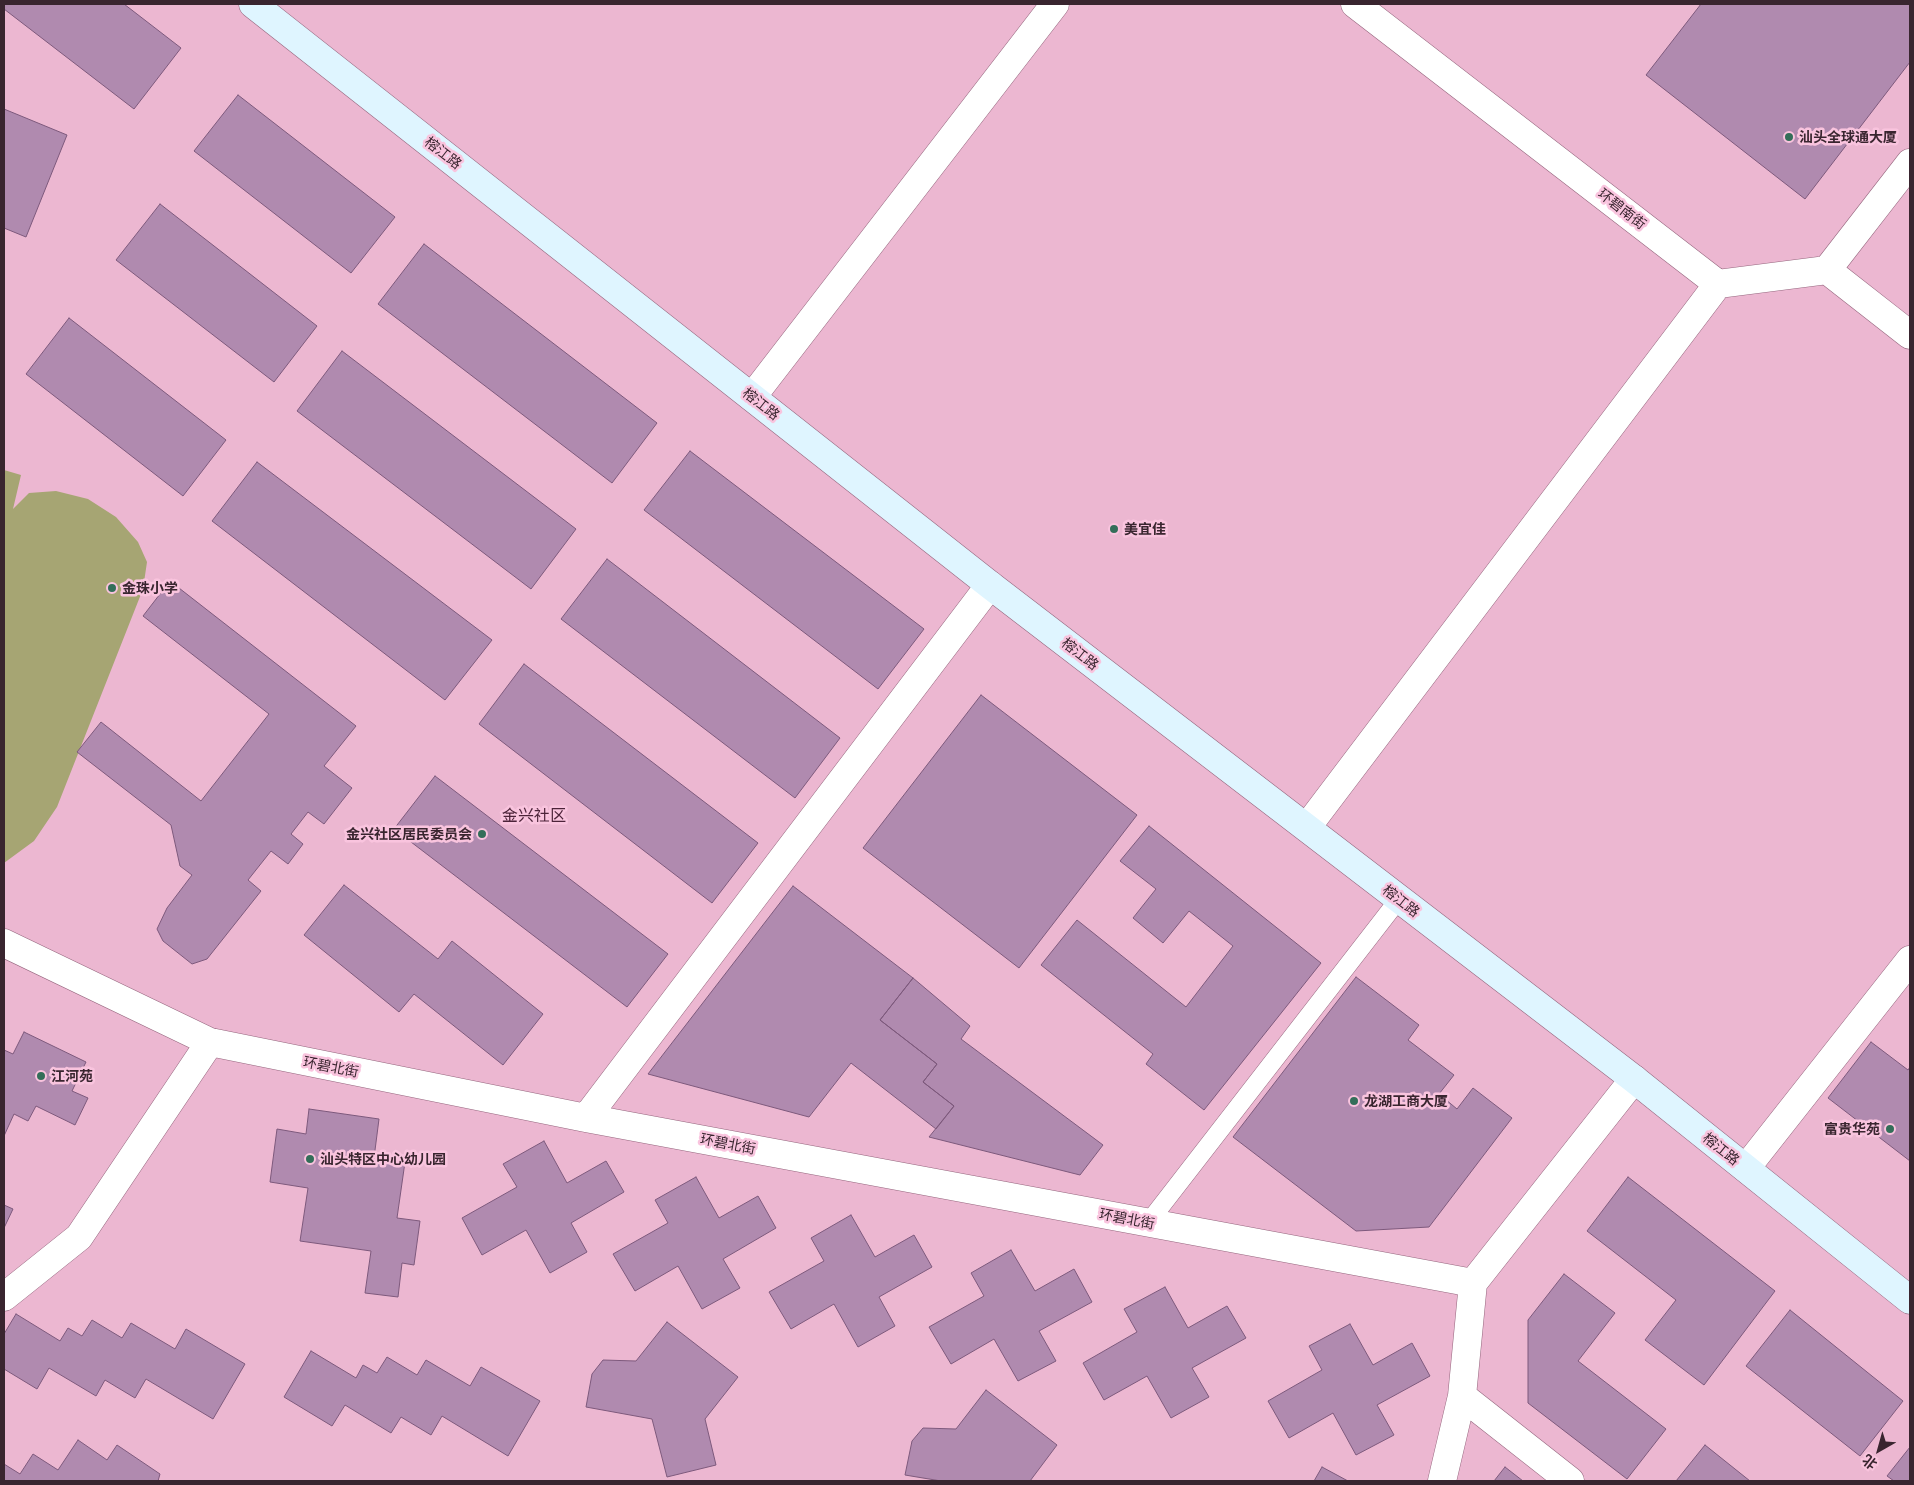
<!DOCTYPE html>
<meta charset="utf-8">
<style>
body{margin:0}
#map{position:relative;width:1914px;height:1485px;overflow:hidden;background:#ecb7d1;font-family:Barlow,"Noto Sans SC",sans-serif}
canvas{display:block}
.frame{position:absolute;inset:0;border:5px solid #39252f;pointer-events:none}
.north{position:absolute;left:1854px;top:1425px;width:50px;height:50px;-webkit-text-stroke:4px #f9c4de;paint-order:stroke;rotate:218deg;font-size:14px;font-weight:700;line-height:20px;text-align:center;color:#39252f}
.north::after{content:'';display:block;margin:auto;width:18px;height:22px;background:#39252f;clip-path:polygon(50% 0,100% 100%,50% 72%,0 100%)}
</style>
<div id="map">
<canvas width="1914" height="1485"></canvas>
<div class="frame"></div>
<div class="north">北</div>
</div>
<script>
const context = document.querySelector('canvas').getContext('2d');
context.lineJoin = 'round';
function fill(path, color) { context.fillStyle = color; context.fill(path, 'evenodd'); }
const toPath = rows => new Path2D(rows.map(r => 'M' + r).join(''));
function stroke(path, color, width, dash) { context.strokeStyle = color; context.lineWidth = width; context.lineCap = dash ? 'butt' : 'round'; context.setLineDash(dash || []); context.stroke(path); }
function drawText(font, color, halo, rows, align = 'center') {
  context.font = font + ' Barlow,"Noto Sans SC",sans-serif'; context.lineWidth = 5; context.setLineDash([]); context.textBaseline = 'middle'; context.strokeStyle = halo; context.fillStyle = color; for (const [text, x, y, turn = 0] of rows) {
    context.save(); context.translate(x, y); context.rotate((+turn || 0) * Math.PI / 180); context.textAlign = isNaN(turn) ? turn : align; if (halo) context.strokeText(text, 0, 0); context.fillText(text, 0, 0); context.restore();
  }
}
fill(toPath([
 [4,470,21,475,13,509,29,493,56,491,88,499,116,517,138,542,147,562,143,589,57,807,34,841,4,863]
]), '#a6a573');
const building = toPath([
 [4,4,124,4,181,48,134,109,4,9,4,4],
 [1701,4,1910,4,1910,62,1805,199,1646,75,1701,4],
 [238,95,395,217,351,273,194,151,238,95],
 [4,109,67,135,26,237,4,228,4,109],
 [160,204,317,326,274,382,116,260,160,204],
 [424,244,657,423,612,483,378,304,424,244],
 [69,318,226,440,183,496,26,374,69,318],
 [342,351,576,529,531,589,297,411,342,351],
 [690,451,924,629,878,689,644,510,690,451],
 [257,462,492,640,445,700,212,521,257,462],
 [607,559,840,738,795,798,561,619,607,559],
 [170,581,356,726,324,766,352,788,324,824,308,812,291,834,303,844,288,864,271,851,248,880,261,891,207,959,192,964,163,941,157,929,167,908,192,875,180,866,171,825,77,752,101,722,201,801,269,714,143,616,170,581],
 [524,664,758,843,712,903,479,724,524,664],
 [981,695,1137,815,1019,968,863,848,981,695],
 [435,776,668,954,627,1007,394,829,435,776],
 [1149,826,1321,963,1204,1110,1146,1064,1153,1054,1041,965,1077,920,1186,1007,1233,946,1189,911,1163,943,1133,918,1156,889,1120,861,1149,826],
 [344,885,438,959,452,941,543,1014,503,1065,414,994,399,1012,304,935,344,885],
 [793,886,913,978,880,1020,937,1064,923,1082,954,1106,936,1129,851,1063,809,1117,648,1074,793,886],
 [1356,977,1419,1025,1408,1040,1454,1075,1439,1094,1457,1109,1473,1088,1512,1118,1429,1227,1356,1231,1233,1137,1356,977],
 [913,978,970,1026,961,1039,1103,1145,1080,1175,929,1137,954,1106,923,1082,937,1064,880,1020,913,978],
 [24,1032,86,1062,72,1091,88,1098,75,1125,36,1106,28,1121,14,1114,4,1136,4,1050,13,1054,24,1032],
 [1871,1042,1908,1070,1910,1067,1910,1161,1828,1098,1871,1042],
 [309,1109,379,1119,374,1158,405,1162,397,1218,420,1221,414,1265,402,1263,398,1297,365,1293,371,1251,300,1241,308,1188,270,1182,277,1129,306,1134,309,1109],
 [544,1141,567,1183,606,1161,624,1192,571,1223,587,1252,550,1273,526,1230,482,1255,462,1218,517,1187,503,1164,544,1141],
 [696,1177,719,1218,758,1196,776,1228,723,1259,740,1288,702,1309,678,1266,635,1291,613,1254,668,1223,655,1200,696,1177],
 [1628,1177,1775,1291,1704,1385,1645,1340,1676,1300,1587,1231,1628,1177],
 [4,1205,13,1209,4,1228,4,1205],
 [851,1215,875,1257,914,1235,932,1267,879,1297,895,1326,858,1347,834,1304,791,1329,769,1292,824,1261,811,1238,851,1215],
 [1011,1250,1035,1291,1074,1269,1092,1302,1039,1331,1056,1361,1018,1381,994,1339,951,1364,929,1327,984,1296,971,1273,1011,1250],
 [1564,1274,1615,1313,1578,1361,1666,1429,1627,1479,1528,1403,1528,1320,1564,1274],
 [1165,1287,1188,1328,1227,1306,1246,1338,1192,1368,1209,1397,1171,1418,1147,1376,1104,1400,1083,1363,1137,1332,1124,1309,1165,1287],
 [1790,1310,1903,1401,1860,1456,1746,1366,1790,1310],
 [16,1314,60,1341,68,1328,82,1336,92,1320,122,1338,131,1323,175,1349,186,1329,245,1364,213,1419,146,1379,135,1398,105,1380,96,1396,49,1368,37,1389,4,1369,4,1334,16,1314],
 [667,1322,738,1377,705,1419,716,1465,667,1477,652,1419,586,1407,592,1374,603,1360,636,1361,667,1322],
 [1350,1324,1373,1365,1412,1343,1430,1376,1377,1405,1394,1435,1356,1455,1333,1413,1289,1438,1268,1401,1322,1370,1309,1346,1350,1324],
 [311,1351,356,1378,363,1365,377,1373,387,1357,417,1375,426,1360,470,1386,481,1367,540,1401,508,1456,442,1416,431,1435,401,1417,391,1433,345,1405,332,1426,284,1397,311,1351],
 [986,1390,1057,1445,1030,1481,941,1481,905,1475,912,1441,923,1428,956,1429,986,1390],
 [78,1440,107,1460,117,1445,160,1474,158,1481,4,1481,4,1464,20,1474,33,1454,58,1470,78,1440],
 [1705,1445,1750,1481,1676,1481,1705,1445],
 [1910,1447,1910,1481,1894,1481,1887,1476,1910,1447],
 [1322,1467,1348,1481,1314,1481,1322,1467],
 [1505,1467,1523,1481,1494,1481,1505,1467]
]);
fill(building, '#b08aaf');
stroke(building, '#7d597c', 1);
const lane = toPath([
 [1148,1223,1399,899]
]);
const street = toPath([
 [1355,4,1718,284,1827,270,1910,335],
 [1827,270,1910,163],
 [752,397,1055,4],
 [1307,827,1718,284],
 [4,943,210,1042,586,1118,1473,1283],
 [586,1118,990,585],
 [1746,1168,1910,960],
 [4,1297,79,1237,210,1042],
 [1462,1396,1570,1481],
 [1442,1481,1462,1396,1473,1283,1634,1079]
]);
const secondary = toPath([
 [253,4,990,585,1634,1079,1910,1300]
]);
stroke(lane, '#95667e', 19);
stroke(street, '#95667e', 29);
stroke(secondary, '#95667e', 29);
stroke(lane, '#fff', 18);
stroke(street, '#fff', 28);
stroke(secondary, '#dff5ff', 28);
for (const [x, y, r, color] of [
 [1789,137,5,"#336e59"],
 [1114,529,5,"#336e59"],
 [112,588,5,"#336e59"],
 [482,834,5,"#336e59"],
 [41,1076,5,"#336e59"],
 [1354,1101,5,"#336e59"],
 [1890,1129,5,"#336e59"],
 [310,1159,5,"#336e59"]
]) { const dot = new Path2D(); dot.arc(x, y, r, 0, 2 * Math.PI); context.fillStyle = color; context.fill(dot); stroke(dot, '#f9c4de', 2); }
drawText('bold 14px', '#39252f', '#f9c4de', [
 ["汕头全球通大厦",1799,137],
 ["美宜佳",1124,529],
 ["金珠小学",122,588],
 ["金兴社区居民委员会",472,834,"right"],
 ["江河苑",51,1076],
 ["龙湖工商大厦",1364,1101],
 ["富贵华苑",1880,1129,"right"],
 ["汕头特区中心幼儿园",320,1159]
], 'left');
drawText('14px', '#39252f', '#f9c4de', [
 ["榕江路",443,153,38],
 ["环碧南街",1622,209,38],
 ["榕江路",761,404,38],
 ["榕江路",1080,654,38],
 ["榕江路",1401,901,38],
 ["环碧北街",331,1067,11],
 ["环碧北街",728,1144,11],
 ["榕江路",1721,1149,39],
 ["环碧北街",1127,1219,11]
]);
drawText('16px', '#4c2339', '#f9c4de', [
 ["金兴社区",534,816]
]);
</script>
